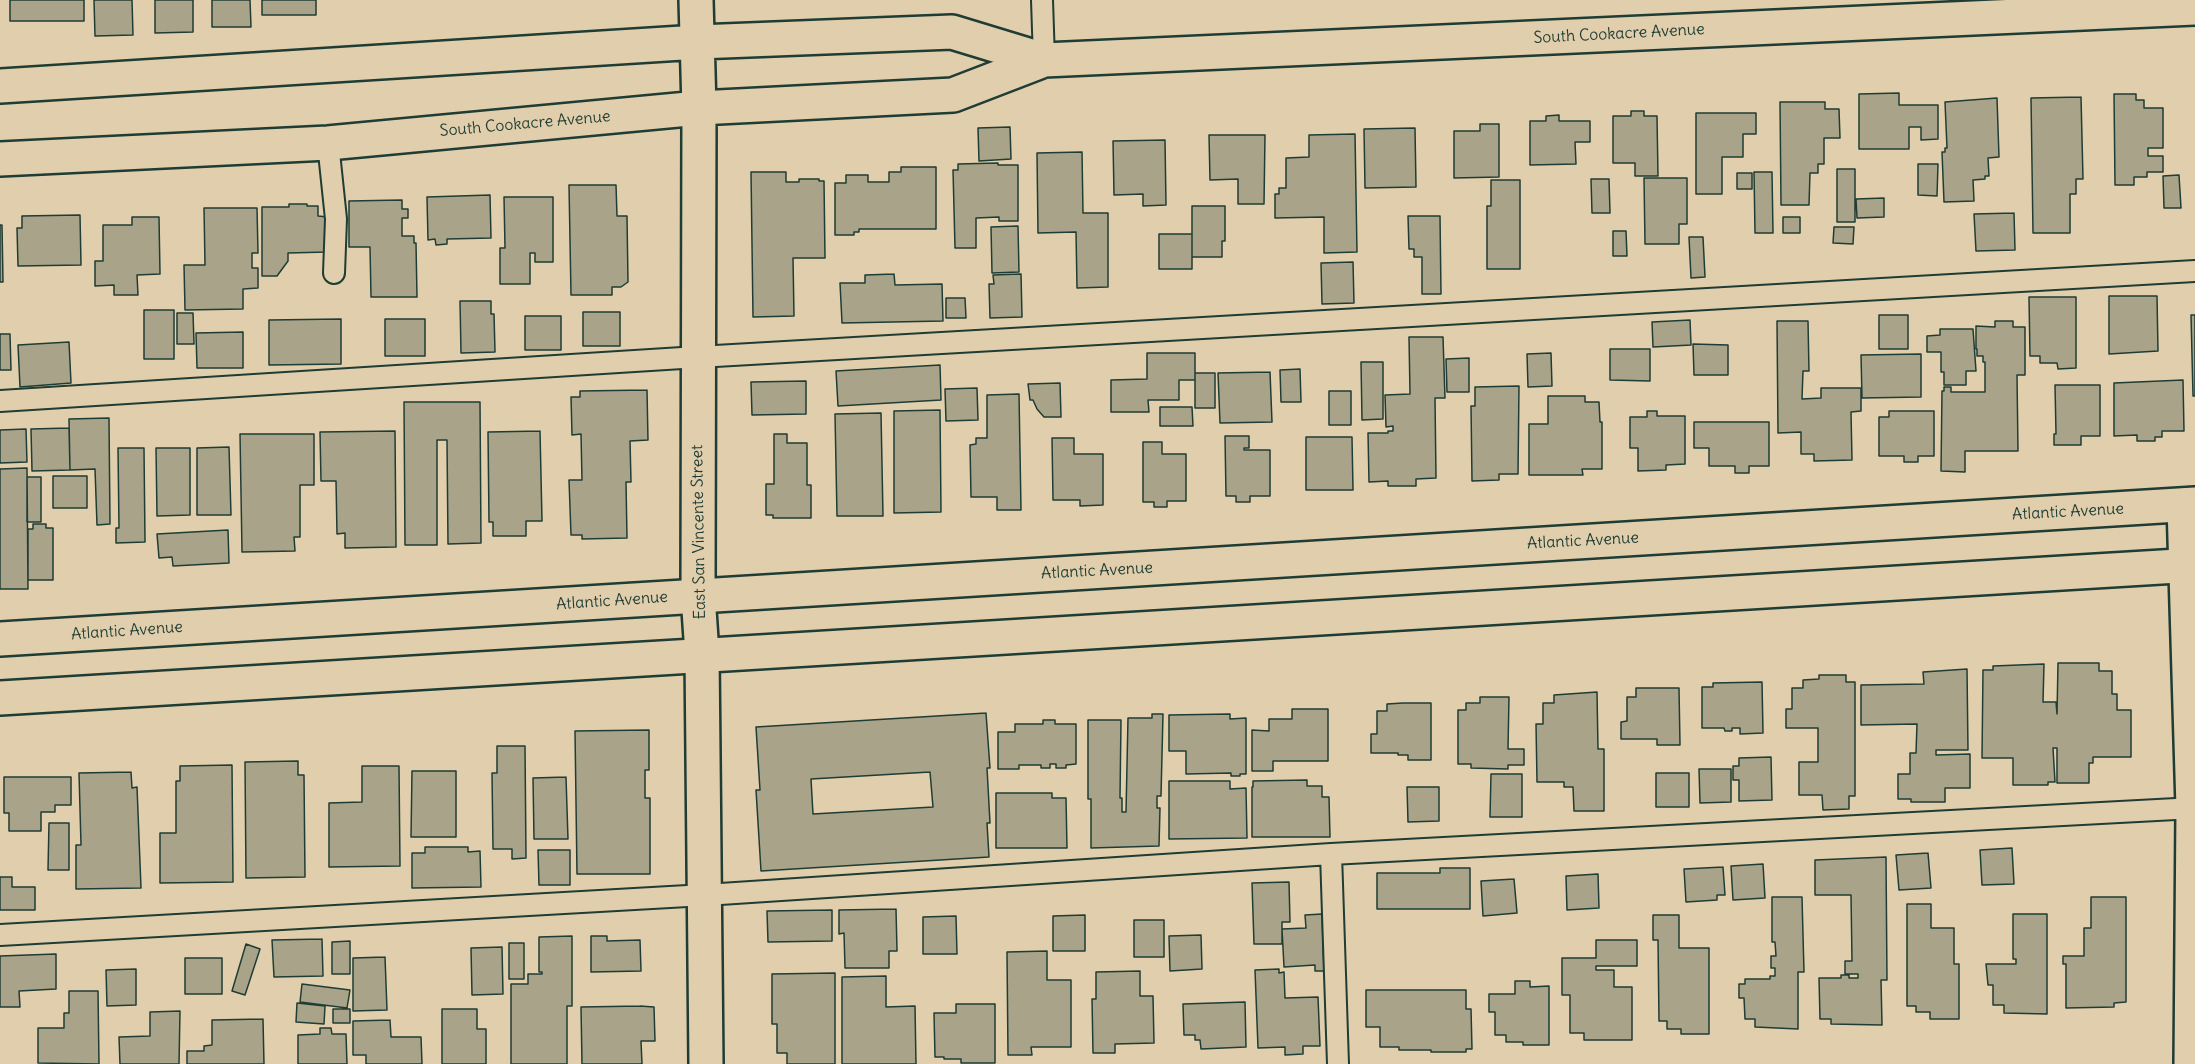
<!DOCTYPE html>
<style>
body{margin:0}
canvas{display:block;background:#e1ceac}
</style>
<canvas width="2195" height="1064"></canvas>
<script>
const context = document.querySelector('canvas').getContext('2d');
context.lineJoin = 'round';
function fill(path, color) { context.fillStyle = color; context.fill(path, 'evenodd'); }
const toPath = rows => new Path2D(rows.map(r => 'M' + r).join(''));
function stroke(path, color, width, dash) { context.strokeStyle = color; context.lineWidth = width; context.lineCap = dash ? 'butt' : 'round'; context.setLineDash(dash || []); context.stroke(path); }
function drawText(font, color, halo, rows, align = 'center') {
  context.font = font + ' Delius,sans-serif'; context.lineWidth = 4.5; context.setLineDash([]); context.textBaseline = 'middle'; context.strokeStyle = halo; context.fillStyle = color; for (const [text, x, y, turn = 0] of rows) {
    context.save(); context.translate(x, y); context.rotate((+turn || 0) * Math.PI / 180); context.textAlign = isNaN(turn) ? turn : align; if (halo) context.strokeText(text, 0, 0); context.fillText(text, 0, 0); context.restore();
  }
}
const building = toPath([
 [10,0,84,0,84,21,10,21,10,0],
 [94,0,132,0,133,35,95,36,94,0],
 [155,0,193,0,193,32,155,33,155,0],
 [212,0,250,0,251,27,212,27,212,0],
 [262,0,316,0,316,15,262,15,262,0],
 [1899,93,1899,105,1938,105,1938,139,1921,140,1921,127,1909,127,1909,149,1859,149,1859,94,1899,93],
 [2114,94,2136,94,2136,100,2144,100,2144,108,2163,108,2163,148,2148,148,2148,156,2163,156,2163,172,2147,172,2147,177,2134,177,2134,185,2115,185,2114,94],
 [2081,97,2083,179,2076,179,2076,194,2070,194,2070,233,2033,233,2031,98,2081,97],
 [1997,98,1999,157,1988,158,1989,176,1985,176,1985,179,1973,180,1974,201,1944,202,1942,152,1945,152,1945,148,1947,148,1945,102,1997,98],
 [1780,102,1825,102,1825,109,1839,109,1840,138,1824,138,1824,164,1818,164,1818,173,1810,173,1809,205,1781,205,1780,102],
 [1631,111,1644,111,1644,116,1657,116,1658,176,1635,176,1635,163,1613,163,1613,116,1631,116,1631,111],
 [1696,113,1756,113,1756,134,1743,134,1743,157,1722,157,1722,194,1696,194,1696,113],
 [1559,115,1559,121,1590,121,1590,142,1575,142,1576,164,1530,165,1530,121,1546,121,1546,116,1559,115],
 [1480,124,1499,124,1499,177,1454,178,1454,131,1480,131,1480,124],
 [1010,127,1011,159,979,161,978,128,1010,127],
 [1415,128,1416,187,1365,188,1364,129,1415,128],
 [1355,134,1357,252,1324,253,1324,217,1275,218,1275,194,1279,194,1279,188,1286,188,1286,158,1309,157,1309,135,1355,134],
 [1209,135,1265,135,1264,204,1238,204,1238,179,1210,180,1209,135],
 [1165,140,1166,205,1143,206,1143,194,1114,195,1113,141,1165,140],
 [1082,152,1083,213,1108,213,1108,287,1077,288,1076,232,1038,233,1037,153,1082,152],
 [998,163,998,165,1018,165,1018,221,999,221,999,217,976,218,976,248,955,248,953,170,958,170,958,164,998,163],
 [1918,164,1938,164,1937,196,1918,195,1918,164],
 [901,167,936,167,936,229,859,229,859,232,854,232,854,235,835,235,835,183,846,183,846,175,868,175,868,182,889,182,889,172,901,172,901,167],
 [1837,169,1855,169,1855,222,1837,222,1837,169],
 [751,172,786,172,786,182,799,182,799,179,819,179,819,181,824,181,825,258,793,258,794,316,753,317,751,172],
 [1754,172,1772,172,1773,233,1755,233,1754,172],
 [1737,173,1752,173,1752,189,1737,189,1737,173],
 [2179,175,2181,208,2164,208,2163,176,2179,175],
 [1644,178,1687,178,1687,224,1679,224,1679,244,1645,244,1644,178],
 [1591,179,1609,179,1610,213,1592,213,1591,179],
 [1491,180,1520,180,1520,269,1487,269,1487,206,1491,206,1491,180],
 [569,185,616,185,617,216,627,216,628,282,621,287,612,287,612,295,571,295,569,185],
 [490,195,491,238,447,239,447,244,436,245,435,239,428,240,427,197,490,195],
 [504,197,553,197,553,262,535,262,535,253,530,253,530,284,500,284,500,248,505,248,504,197],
 [1884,198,1884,217,1857,218,1856,199,1884,198],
 [402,200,402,209,408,209,408,218,402,218,402,236,414,236,414,243,416,243,417,297,371,297,370,247,349,247,349,201,402,200],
 [289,204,307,204,307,206,318,206,318,216,328,217,327,252,288,253,288,261,277,276,262,276,262,207,289,207,289,204],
 [1192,206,1225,206,1225,241,1222,241,1222,257,1192,257,1192,206],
 [204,208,257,208,258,253,252,253,252,268,258,268,258,288,243,289,243,309,185,310,184,265,205,265,204,208],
 [2014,213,2015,250,1976,251,1974,214,2014,213],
 [80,215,81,265,18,266,17,228,22,228,22,216,80,215],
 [1408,216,1440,216,1441,294,1422,294,1422,257,1414,257,1414,249,1409,249,1408,216],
 [132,217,159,217,160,274,137,275,138,295,114,295,114,285,95,286,95,261,103,261,103,225,132,225,132,217],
 [1783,217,1800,217,1800,233,1783,233,1783,217],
 [0,225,2,225,3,282,0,282,0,225],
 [1018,226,1019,272,992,273,991,227,1018,226],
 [1834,227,1854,227,1853,244,1833,243,1834,227],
 [1613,231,1626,231,1627,256,1613,256,1613,231],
 [1159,234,1192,234,1192,269,1159,269,1159,234],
 [1689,237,1703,237,1705,277,1691,278,1689,237],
 [1353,262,1354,303,1322,304,1321,263,1353,262],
 [894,274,895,285,942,284,943,321,842,323,840,283,865,283,865,275,894,274],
 [1021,274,1022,317,990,318,989,284,994,284,993,275,1021,274],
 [2109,296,2157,296,2158,351,2109,354,2109,296],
 [2029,297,2076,297,2076,368,2058,369,2057,363,2040,363,2040,356,2030,356,2029,297],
 [946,298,965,298,966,318,946,318,946,298],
 [460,301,491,301,491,314,494,314,495,352,461,353,460,301],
 [144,310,174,310,174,359,144,359,144,310],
 [583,312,620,312,620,346,583,346,583,312],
 [177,313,193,313,194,344,177,344,177,313],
 [1879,315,1908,315,1908,349,1879,349,1879,315],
 [2191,315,2195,315,2195,396,2193,396,2191,315],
 [525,316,561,316,561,350,525,350,525,316],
 [341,319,341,364,269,365,269,320,341,319],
 [385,319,425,319,425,356,385,356,385,319],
 [1690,320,1691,345,1653,347,1652,322,1690,320],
 [1777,321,1808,321,1809,371,1803,371,1802,399,1821,398,1821,388,1861,388,1861,411,1851,412,1852,460,1814,461,1814,454,1801,454,1801,432,1778,433,1777,321],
 [1995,321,2013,321,2013,327,2025,327,2025,375,2017,375,2018,451,1965,451,1965,472,1941,471,1942,391,1944,391,1944,387,1951,387,1951,392,1985,392,1985,362,1983,362,1983,356,1977,356,1977,349,1976,349,1976,326,1995,327,1995,321],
 [1940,329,1973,329,1976,371,1966,371,1966,385,1944,385,1944,372,1941,372,1941,352,1927,352,1927,336,1940,335,1940,329],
 [243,332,243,368,197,368,196,333,243,332],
 [0,334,10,334,11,370,0,370,0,334],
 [1409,337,1443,337,1445,398,1435,398,1436,478,1416,479,1416,486,1388,486,1388,481,1369,482,1368,433,1388,433,1388,431,1393,431,1393,426,1386,427,1385,395,1410,394,1409,337],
 [69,342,71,383,20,387,18,345,69,342],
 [1693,344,1728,345,1728,375,1694,375,1693,344],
 [1610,349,1650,349,1650,381,1610,380,1610,349],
 [1147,353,1195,353,1195,380,1179,380,1179,400,1148,400,1149,412,1111,412,1111,380,1147,379,1147,353],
 [1551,353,1552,386,1528,387,1527,354,1551,353],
 [1921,354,1921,397,1862,398,1861,355,1921,354],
 [1469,358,1469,392,1447,392,1446,359,1469,358],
 [1361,362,1383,362,1383,419,1362,420,1361,362],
 [940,365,941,400,838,406,836,371,940,365],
 [1300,369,1301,402,1281,402,1280,370,1300,369],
 [1270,372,1272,422,1220,423,1218,373,1270,372],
 [1195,373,1215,373,1215,408,1195,408,1195,373],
 [2183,380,2184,431,2162,431,2162,437,2155,437,2155,441,2137,441,2137,435,2114,436,2114,383,2183,380],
 [806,381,806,414,752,415,751,382,806,381],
 [1060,383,1061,417,1044,417,1037,409,1033,400,1030,400,1028,384,1060,383],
 [2055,385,2100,385,2100,436,2081,436,2081,445,2054,445,2054,434,2056,434,2055,385],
 [1519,386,1518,474,1499,474,1499,480,1472,481,1471,406,1475,406,1475,387,1519,386],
 [977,388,978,420,946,421,945,389,977,388],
 [647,390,648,440,630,441,631,482,626,482,627,538,582,539,582,535,571,535,569,480,582,480,581,434,572,435,571,397,580,397,580,391,647,390],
 [1329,391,1351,391,1351,425,1329,425,1329,391],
 [1019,394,1021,510,997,510,997,497,971,497,970,445,976,444,976,438,987,438,987,395,1019,394],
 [1548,396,1585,396,1585,402,1599,402,1600,422,1602,422,1602,469,1582,469,1583,475,1529,475,1529,424,1548,424,1548,396],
 [404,402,480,402,481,543,448,544,447,440,437,440,437,545,405,545,404,402],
 [1160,407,1192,407,1193,426,1160,426,1160,407],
 [940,410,941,512,894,513,894,411,940,410],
 [1647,411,1657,411,1657,416,1685,416,1685,464,1666,465,1666,470,1638,471,1638,448,1630,448,1630,417,1647,417,1647,411],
 [1889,411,1934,411,1934,456,1918,456,1918,462,1904,462,1904,456,1879,456,1879,417,1889,417,1889,411],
 [881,413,883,516,837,516,835,414,881,413],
 [109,418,110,524,97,525,95,469,70,470,69,419,109,418],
 [1694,422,1769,422,1769,466,1749,466,1749,473,1735,473,1735,466,1709,466,1709,448,1694,448,1694,422],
 [69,428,70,470,32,471,31,429,69,428],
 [26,429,27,462,0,463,0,430,26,429],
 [395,431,396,547,345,548,345,533,337,534,336,481,321,481,320,432,395,431],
 [540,431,542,521,526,521,526,536,493,536,493,522,489,522,488,432,540,431],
 [240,434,314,434,314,485,300,485,300,537,294,537,295,551,242,552,240,434],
 [774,434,787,434,787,443,807,443,807,485,811,485,811,518,773,518,773,515,766,515,766,484,774,484,774,434],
 [1225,436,1249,436,1249,448,1244,448,1244,450,1270,450,1270,496,1250,496,1250,502,1236,502,1236,496,1226,496,1225,436],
 [1306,437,1352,437,1353,490,1306,490,1306,437],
 [1052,438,1074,438,1074,454,1103,454,1103,505,1080,506,1080,500,1053,500,1052,438],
 [1143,442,1162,442,1162,454,1186,454,1186,501,1167,501,1167,507,1154,507,1154,502,1143,502,1143,442],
 [229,447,231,515,197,515,197,448,229,447],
 [118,448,144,448,145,542,116,543,116,528,119,528,118,448],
 [156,448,190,448,190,515,157,516,156,448],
 [27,468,28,589,0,589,0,469,27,468],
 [53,476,87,476,87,508,53,508,53,476],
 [27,477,41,477,41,522,27,522,27,477],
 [33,524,46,524,46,528,53,528,53,580,28,580,28,529,33,529,33,524],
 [228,530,229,563,173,566,172,557,159,558,157,534,228,530],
 [2058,663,2099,663,2099,671,2112,671,2112,694,2117,694,2117,710,2131,710,2131,757,2093,757,2093,763,2089,763,2089,783,2057,783,2057,748,2053,748,2055,782,2048,782,2048,785,2013,785,2013,758,1982,758,1983,670,1993,670,1993,666,2044,664,2043,702,2056,702,2057,714,2058,663],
 [1967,669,1968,750,1936,750,1936,755,1970,754,1970,788,1945,788,1945,802,1911,802,1911,799,1898,799,1898,774,1910,774,1910,753,1916,753,1917,724,1861,725,1861,685,1924,684,1923,672,1967,669],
 [1819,675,1846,675,1846,682,1855,682,1855,796,1849,796,1849,809,1823,810,1822,795,1799,795,1799,762,1818,762,1818,728,1786,728,1786,709,1792,709,1792,688,1803,688,1803,680,1819,679,1819,675],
 [1762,682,1763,733,1740,734,1740,728,1732,728,1732,731,1725,731,1724,728,1702,728,1702,687,1713,687,1713,683,1762,682],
 [1636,688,1679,688,1680,745,1657,745,1657,739,1621,739,1621,722,1627,721,1627,697,1636,697,1636,688],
 [1597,692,1598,749,1604,749,1604,811,1574,811,1573,787,1564,787,1564,782,1537,782,1536,724,1543,724,1543,703,1554,703,1554,695,1597,692],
 [1480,697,1509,697,1508,749,1524,749,1524,765,1508,765,1508,769,1471,768,1471,764,1458,764,1458,710,1466,710,1466,703,1480,703,1480,697],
 [1403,703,1431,703,1431,760,1408,760,1408,755,1398,755,1398,753,1371,753,1371,734,1377,734,1377,711,1387,711,1387,704,1403,703],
 [1292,709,1328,709,1328,761,1273,761,1273,771,1252,771,1252,730,1269,731,1269,719,1292,719,1292,709],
 [986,713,990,768,987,768,990,823,987,823,989,857,761,871,756,790,760,790,756,727,986,713],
 [930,772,933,807,813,814,811,779,930,772],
 [1152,714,1163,714,1161,796,1157,796,1157,808,1160,808,1159,846,1091,848,1091,799,1088,799,1088,720,1121,720,1120,798,1122,798,1122,812,1126,812,1128,718,1152,718,1152,714],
 [1230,714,1230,719,1246,718,1246,774,1240,774,1240,776,1231,776,1231,773,1186,774,1186,751,1169,751,1169,715,1230,714],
 [1043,720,1055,720,1055,724,1076,724,1076,764,1066,765,1066,768,1056,768,1056,764,1050,764,1050,768,1041,768,1041,765,1019,765,1019,769,998,769,998,732,1015,732,1015,724,1043,724,1043,720],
 [649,730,649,770,645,770,645,798,650,798,650,874,577,874,575,731,649,730],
 [497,746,525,746,526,858,512,859,512,849,493,849,492,773,497,773,497,746],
 [1771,757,1772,800,1739,801,1739,780,1733,780,1733,766,1739,766,1739,758,1771,757],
 [298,761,298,775,304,775,305,877,246,878,245,762,298,761],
 [232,765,233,882,160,883,160,833,176,833,176,781,180,781,180,766,232,765],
 [362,766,399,766,400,866,329,867,329,803,362,802,362,766],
 [1699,769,1731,769,1731,802,1700,803,1699,769],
 [412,771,456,771,456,837,411,837,412,771],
 [131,772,132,788,137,787,141,888,76,889,76,845,81,845,79,773,131,772],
 [1656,773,1689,773,1689,807,1656,807,1656,773],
 [1491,774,1522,774,1522,817,1490,817,1491,774],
 [4,777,71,777,71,805,55,805,55,812,41,812,41,831,9,831,9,813,4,813,4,777],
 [566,777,568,839,534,839,533,778,566,777],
 [1307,780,1307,786,1322,786,1322,797,1329,797,1330,837,1252,837,1252,787,1253,787,1253,781,1307,780],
 [1169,781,1230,781,1230,789,1246,788,1247,838,1169,839,1169,781],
 [1407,787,1439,787,1439,821,1408,822,1407,787],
 [996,793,1052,793,1052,798,1066,798,1067,848,996,848,996,793],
 [49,823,69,823,69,870,48,870,49,823],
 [425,847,468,847,468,852,480,851,481,887,412,888,412,853,425,853,425,847],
 [2012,848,2014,884,1982,885,1980,850,2012,848],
 [538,850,570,850,570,885,539,885,538,850],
 [1928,853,1931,888,1899,890,1896,855,1928,853],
 [1886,857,1887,980,1881,980,1882,1025,1831,1024,1831,1019,1820,1019,1819,978,1841,978,1841,975,1849,975,1849,978,1858,978,1858,974,1845,974,1845,961,1852,961,1851,895,1815,895,1815,860,1886,857],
 [1763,864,1765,898,1733,900,1731,866,1763,864],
 [1723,867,1725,895,1717,895,1717,900,1686,902,1684,869,1723,867],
 [1440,868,1470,868,1470,909,1377,909,1377,873,1440,873,1440,868],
 [1598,874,1599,908,1567,910,1566,876,1598,874],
 [0,877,12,877,12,887,35,887,35,910,0,910,0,877],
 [1514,879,1517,913,1483,916,1481,881,1514,879],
 [1289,882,1290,922,1282,922,1282,944,1254,944,1252,883,1289,882],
 [1772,897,1802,897,1804,972,1798,972,1798,1029,1755,1027,1755,1019,1745,1019,1744,998,1739,998,1739,984,1745,984,1745,979,1770,979,1770,976,1775,976,1775,968,1771,968,1771,956,1776,956,1775,942,1772,942,1772,897],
 [2091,897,2126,897,2126,1002,2114,1003,2114,1007,2066,1008,2066,964,2063,964,2063,956,2084,956,2084,928,2091,928,2091,897],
 [1907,904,1931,904,1931,928,1954,928,1954,964,1959,964,1959,1019,1930,1019,1930,1012,1916,1012,1916,1006,1907,1006,1907,904],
 [896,909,897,951,889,951,889,968,845,968,844,933,839,934,839,910,896,909],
 [832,910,832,941,768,942,767,911,832,910],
 [1322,914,1324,971,1315,971,1315,965,1284,967,1282,929,1306,928,1305,915,1322,914],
 [2013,914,2047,914,2047,1014,2004,1013,2004,1005,1993,1005,1993,985,1988,985,1986,964,2016,964,2016,959,2013,959,2013,914],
 [1085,915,1085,951,1053,951,1053,916,1085,915],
 [1653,915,1679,915,1679,948,1709,948,1709,1034,1681,1034,1681,1029,1667,1029,1667,1021,1659,1021,1658,940,1653,940,1653,915],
 [956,916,957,954,923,954,923,917,956,916],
 [1134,920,1164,920,1164,957,1134,957,1134,920],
 [1201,935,1202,969,1170,971,1169,936,1201,935],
 [572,936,572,1006,567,1006,567,1064,511,1064,511,984,528,984,528,974,542,974,542,972,539,972,539,937,572,936],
 [591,936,607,936,607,941,640,940,641,971,591,972,591,936],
 [322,939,323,976,274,977,272,940,322,939],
 [1596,940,1637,940,1637,966,1596,966,1596,970,1614,970,1614,987,1632,987,1632,1040,1584,1040,1584,1033,1570,1033,1570,995,1562,995,1562,958,1596,958,1596,940],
 [350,941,350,974,332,974,332,942,350,941],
 [509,943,524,943,524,979,509,979,509,943],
 [246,944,260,949,245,995,232,991,246,944],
 [502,947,503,994,472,995,471,948,502,947],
 [1047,951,1047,980,1071,980,1071,1047,1031,1047,1032,1055,1008,1055,1007,952,1047,951],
 [56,954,56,989,19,991,20,1007,0,1007,0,956,56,954],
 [385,957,387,1010,353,1011,353,958,385,957],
 [185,958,222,958,222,994,185,994,185,958],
 [136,969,136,1005,107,1006,106,970,136,969],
 [1279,969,1279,973,1284,972,1285,998,1318,997,1320,1046,1303,1046,1303,1054,1285,1055,1285,1047,1258,1048,1255,970,1279,969],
 [1140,971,1140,996,1153,996,1154,1043,1115,1044,1115,1053,1093,1053,1092,999,1096,999,1096,972,1140,971],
 [835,973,835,1064,787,1064,787,1053,777,1053,777,1024,772,1024,772,974,835,973],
 [886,976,886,1007,915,1006,916,1064,842,1064,842,977,886,976],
 [1515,981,1530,981,1530,987,1549,986,1549,1045,1523,1045,1523,1042,1506,1042,1506,1035,1495,1035,1495,1012,1489,1012,1489,994,1515,994,1515,981],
 [302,984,350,990,347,1008,300,1002,302,984],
 [1366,990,1466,990,1466,1009,1471,1009,1472,1049,1466,1049,1466,1052,1431,1052,1431,1050,1399,1050,1399,1047,1380,1047,1380,1027,1366,1027,1366,990],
 [69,991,98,991,99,1064,38,1063,38,1028,64,1028,64,1013,69,1013,69,991],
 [1245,1002,1246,1047,1201,1049,1200,1040,1195,1040,1195,1035,1184,1035,1183,1004,1245,1002],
 [297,1003,325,1006,324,1024,296,1022,297,1003],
 [956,1004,995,1004,995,1063,961,1063,961,1059,944,1059,944,1057,935,1057,934,1013,956,1013,956,1004],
 [640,1006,654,1007,655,1041,641,1041,642,1064,582,1064,581,1007,640,1006],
 [333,1009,350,1009,350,1023,333,1023,333,1009],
 [442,1009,477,1009,477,1029,486,1029,486,1064,442,1064,442,1009],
 [180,1011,179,1064,120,1064,119,1037,150,1036,150,1012,180,1011],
 [263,1019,264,1064,187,1064,187,1051,204,1051,204,1046,212,1045,212,1020,263,1019],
 [390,1020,391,1037,421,1037,422,1064,366,1064,366,1055,353,1055,353,1021,390,1020],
 [320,1028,331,1028,332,1034,346,1034,347,1064,298,1064,298,1035,320,1034,320,1028]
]);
fill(building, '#a8a389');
stroke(building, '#1f3d34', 1.5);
const service = toPath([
 [1042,0,1044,60],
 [328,143,336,219,334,273],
 [0,401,698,357,2195,271],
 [1331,854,1338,1064],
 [0,935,705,895,1331,854,2195,808]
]);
const minor = toPath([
 [696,0,699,108,698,595,702,654,706,1064],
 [0,86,698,42,952,32,1044,60],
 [0,159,328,143,699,108,953,95,1044,60,2195,8],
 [2184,505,2193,808,2191,1064]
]);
const primary = toPath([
 [0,639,2195,504],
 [0,698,2195,565]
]);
stroke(service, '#1f3d34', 24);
stroke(minor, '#1f3d34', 38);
stroke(primary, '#1f3d34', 38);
stroke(service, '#e1ceac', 20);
stroke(minor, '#e1ceac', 33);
stroke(primary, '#e1ceac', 33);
drawText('16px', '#1f3d34', '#e1ceac', [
 ["South Cookacre Avenue",1619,34,-3],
 ["South Cookacre Avenue",525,124,-5],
 ["Atlantic Avenue",2068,512,-3],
 ["East San Vincente Street",699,532,-91],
 ["Atlantic Avenue",1583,541,-3],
 ["Atlantic Avenue",1097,571,-3],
 ["Atlantic Avenue",612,601,-4],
 ["Atlantic Avenue",127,631,-4]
]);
</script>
